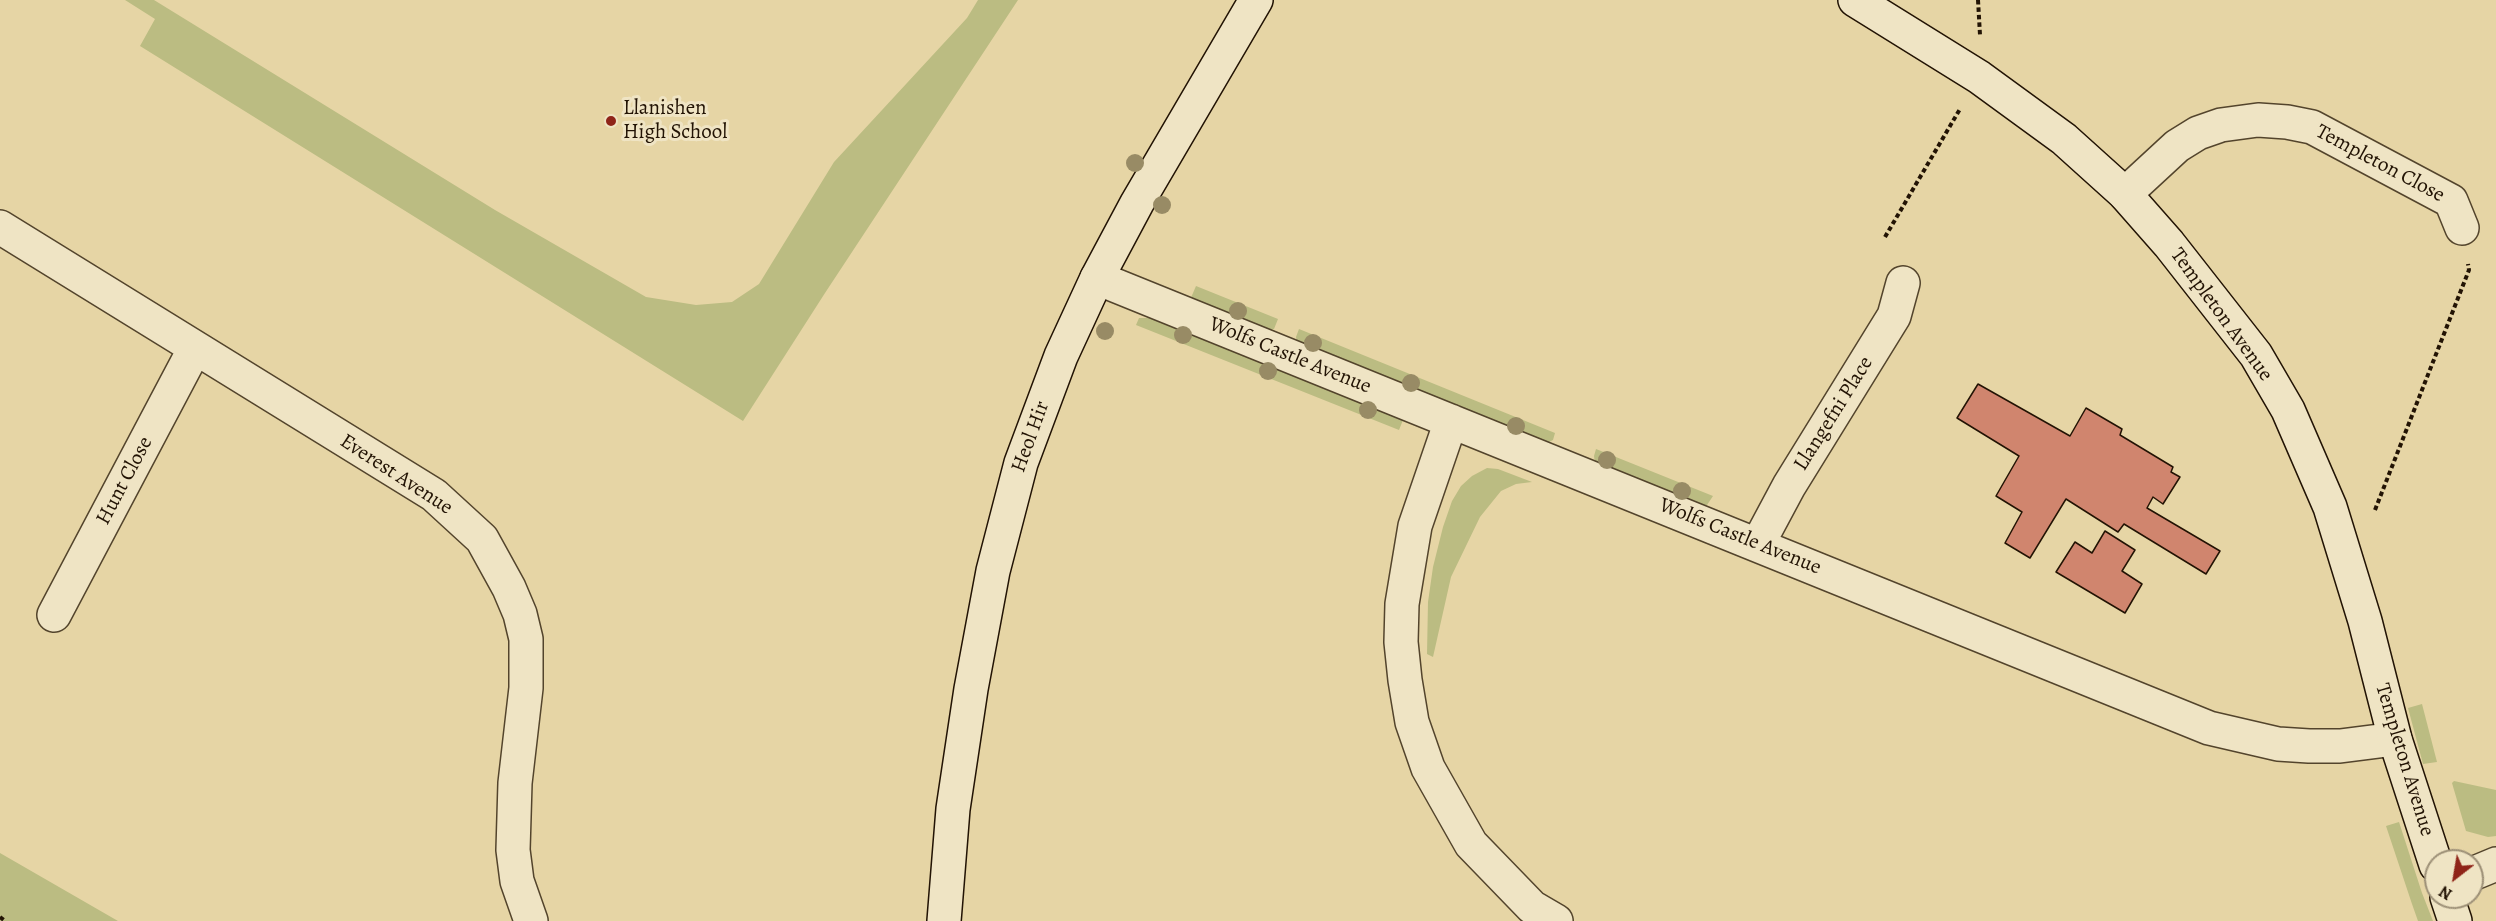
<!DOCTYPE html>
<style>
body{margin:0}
#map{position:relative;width:2496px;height:921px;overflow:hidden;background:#e6d5a5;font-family:Alegreya,serif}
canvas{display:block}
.north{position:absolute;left:2424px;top:849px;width:60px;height:60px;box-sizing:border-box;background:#efe4c4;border:2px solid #9d9077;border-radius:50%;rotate:211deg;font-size:16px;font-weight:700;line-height:24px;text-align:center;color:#221304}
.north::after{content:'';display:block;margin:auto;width:21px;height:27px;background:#8f2418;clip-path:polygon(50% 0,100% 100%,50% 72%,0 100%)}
</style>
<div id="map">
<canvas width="2496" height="921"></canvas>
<div class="north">N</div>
</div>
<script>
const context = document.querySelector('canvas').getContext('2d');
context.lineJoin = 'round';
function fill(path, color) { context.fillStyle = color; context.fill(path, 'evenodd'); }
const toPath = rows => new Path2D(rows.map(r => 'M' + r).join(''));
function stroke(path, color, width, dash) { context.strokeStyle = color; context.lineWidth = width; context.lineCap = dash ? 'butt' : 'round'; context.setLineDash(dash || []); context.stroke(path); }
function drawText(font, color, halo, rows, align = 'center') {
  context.font = font + ' Alegreya,serif'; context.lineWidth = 6; context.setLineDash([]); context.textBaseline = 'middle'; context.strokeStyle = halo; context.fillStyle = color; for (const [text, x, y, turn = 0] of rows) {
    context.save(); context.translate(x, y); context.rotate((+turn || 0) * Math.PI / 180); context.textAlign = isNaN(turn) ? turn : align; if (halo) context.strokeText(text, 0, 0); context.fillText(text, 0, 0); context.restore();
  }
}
fill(toPath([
 [125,0,154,0,495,210,646,297,696,305,732,302,759,284,834,162,967,18,978,0,1018,0,825,293,743,421,140,46,155,19],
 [1196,286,1278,319,1274,329,1267,331,1190,300],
 [1139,318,1155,318,1398,415,1403,420,1399,430,1136,325],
 [1299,329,1555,433,1553,440,1547,443,1297,344,1296,337],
 [1596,449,1713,496,1707,505,1700,506,1595,464,1594,456],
 [1487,468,1498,469,1532,482,1516,484,1501,491,1480,517,1451,577,1433,657,1427,654,1428,602,1433,567,1443,527,1452,501,1461,486,1472,476],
 [2422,704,2437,762,2423,764,2408,708],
 [2454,781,2496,790,2496,836,2488,837,2466,831,2452,783],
 [2399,822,2422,893,2433,921,2418,921,2412,904,2386,826],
 [0,853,118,921,0,921]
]), '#bbbc82');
const building = toPath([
 [1978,384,2070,436,2086,408,2122,429,2120,435,2173,467,2171,472,2180,477,2163,504,2153,497,2147,508,2220,551,2206,574,2124,524,2118,532,2066,499,2030,558,2005,543,2022,512,1996,496,2019,456,1957,418,1978,384],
 [2105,531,2135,550,2122,571,2142,584,2125,613,2056,572,2075,542,2092,553,2105,531]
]);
fill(building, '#d0856e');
stroke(building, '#221304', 1.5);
const street = toPath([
 [2125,194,2177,146,2198,133,2221,125,2258,120,2287,122,2312,127,2451,201,2462,228],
 [0,227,434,495,482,539,509,588,520,614,526,639,526,688,515,783,513,850,517,881,531,921],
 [1097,278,2209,728,2278,744,2309,746,2340,746,2395,739],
 [1451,421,1415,526,1402,604,1401,642,1405,680,1412,722,1428,768,1471,844,1532,907,1556,921],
 [1758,544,1789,486,1894,316,1903,283],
 [54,615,195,348],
 [2472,874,2496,864]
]);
const secondary = toPath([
 [1855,0,1979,77,2064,139,2125,194,2169,244,2256,355,2288,410,2330,507,2365,621,2395,739,2436,865],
 [2447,897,2455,921],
 [944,921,953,809,971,689,993,571,1021,463,1061,356,1097,278,1137,203,1256,0]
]);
stroke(street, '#53442c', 36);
stroke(secondary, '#221304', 36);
stroke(toPath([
 [1978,0,1980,35],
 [1885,237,1960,109],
 [2375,510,2469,270,2468,264],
 [0,917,5,921]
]), '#221304', 4, [4.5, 3]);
stroke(street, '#efe4c4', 33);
stroke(secondary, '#efe4c4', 33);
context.fillStyle = '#988b65';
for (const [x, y] of [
 [1135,163],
 [1162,205],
 [1238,311],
 [1105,331],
 [1183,335],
 [1313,343],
 [1268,371],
 [1411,383],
 [1368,410],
 [1516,426],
 [1607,460],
 [1682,491]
]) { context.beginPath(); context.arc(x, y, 9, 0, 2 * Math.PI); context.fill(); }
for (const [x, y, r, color] of [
 [611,121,6,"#8f2418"]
]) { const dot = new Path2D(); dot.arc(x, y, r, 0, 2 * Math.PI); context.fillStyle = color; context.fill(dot); stroke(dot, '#efe4c4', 2); }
drawText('21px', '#221304', '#efe4c4', [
 ["Llanishen",623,109],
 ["High School",623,133]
], 'left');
drawText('21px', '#221304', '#efe4c4', [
 ["Templeton Close",2380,164,28],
 ["Templeton Avenue",2221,315,54],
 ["Wolfs Castle Avenue",1290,356,22],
 ["Llangefni Place",1834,414,-58],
 ["Heol Hir",1031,437,-70],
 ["Everest Avenue",396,475,33],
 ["Hunt Close",125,481,-62],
 ["Wolfs Castle Avenue",1740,537,22],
 ["Templeton Avenue",2404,760,73]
]);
</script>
